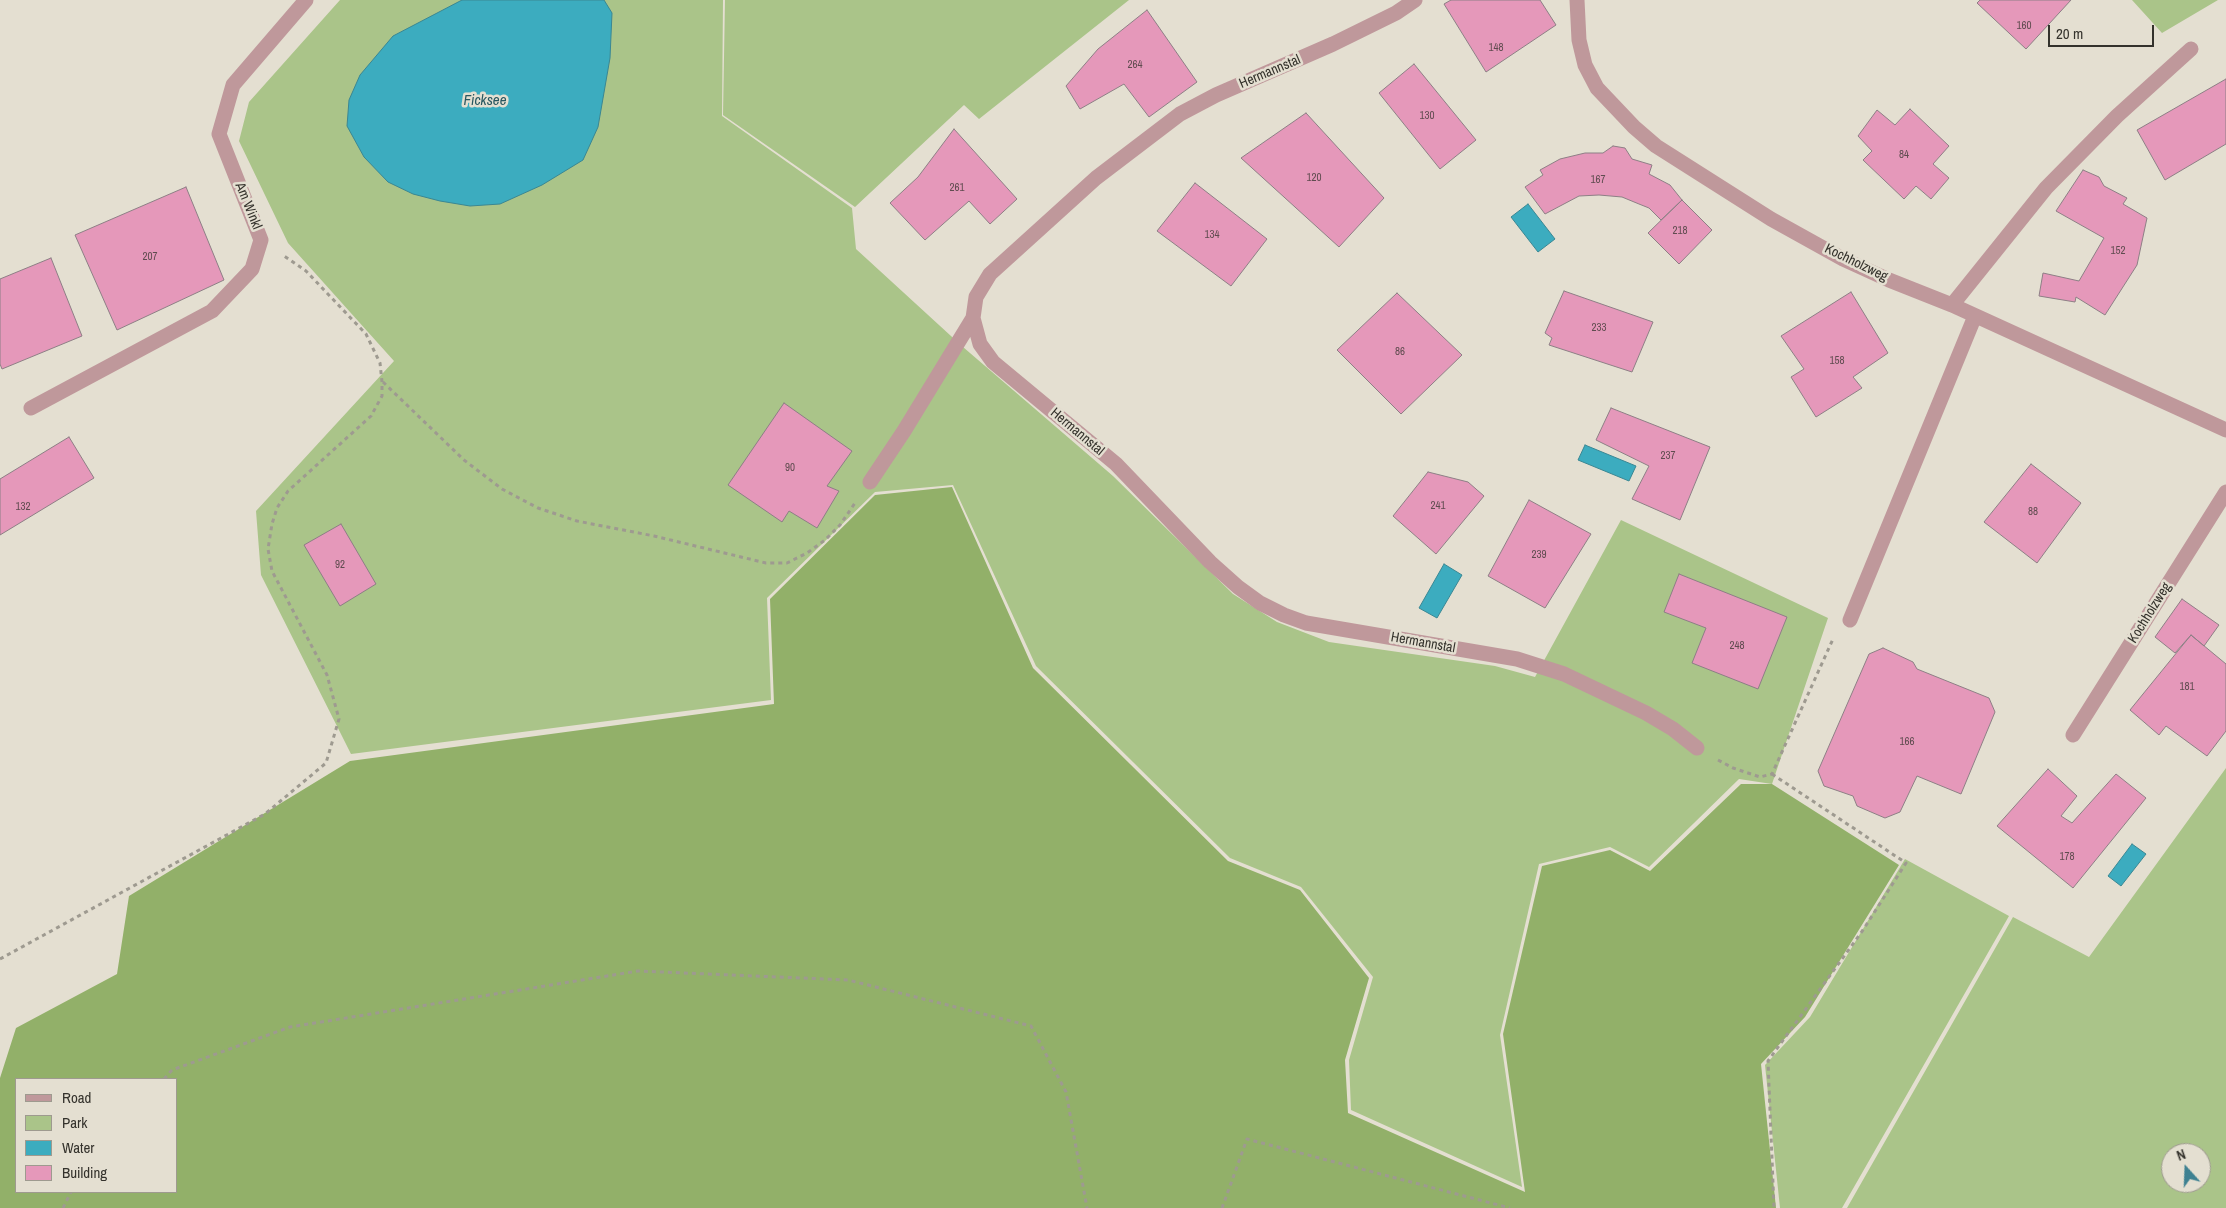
<!DOCTYPE html>
<style>
body{margin:0}
#map{position:relative;width:2226px;height:1208px;overflow:hidden;background:#e4dfd1;font-family:"Archivo Narrow",sans-serif}
canvas{display:block}
.legend{position:absolute;left:15px;top:1078px;width:162px;height:115px;box-sizing:border-box;background:#e4dfd1;border:1px solid #9e9a8f;margin:0;padding:6px 9px;list-style:none;font-size:15px;color:#34322c}
.legend li{display:flex;align-items:center;gap:10px;height:25px}
.legend b{width:25px;border:1px solid #9e9a8f}
.north{position:absolute;left:2161px;top:1143px;width:50px;height:50px;box-sizing:border-box;background:#e4dfd1;border:1px solid #9e9a8f;border-radius:50%;rotate:340deg;font-size:14px;font-weight:700;line-height:20px;text-align:center;color:#34322c}
.north::after{content:'';display:block;margin:auto;width:18px;height:22px;background:#3e8191;clip-path:polygon(50% 0,100% 100%,50% 72%,0 100%)}
.scale{position:absolute;left:2048px;top:25px;width:106px;height:22px;box-sizing:border-box;border:2px solid #34322c;border-top:0;padding-left:6px;font-size:15px;line-height:18px;white-space:nowrap;color:#34322c;-webkit-text-stroke:4px #e4dfd1;paint-order:stroke}
</style>
<div id="map">
<canvas width="2226" height="1208"></canvas>
<ul class="legend">
<li><b style="height:6px;background:#bf989b"></b>Road</li>
<li><b style="height:14px;background:#aac489"></b>Park</li>
<li><b style="height:14px;background:#3cacbf"></b>Water</li>
<li><b style="height:14px;background:#e598ba"></b>Building</li>
</ul>
<div class="north">N</div>
<div class="scale">20 m</div>
</div>
<script>
const context = document.querySelector('canvas').getContext('2d');
context.lineJoin = 'round';
function fill(path, color) { context.fillStyle = color; context.fill(path, 'evenodd'); }
const toPath = rows => new Path2D(rows.map(r => 'M' + r).join(''));
function stroke(path, color, width, dash) { context.strokeStyle = color; context.lineWidth = width; context.lineCap = dash ? 'butt' : 'round'; context.setLineDash(dash || []); context.stroke(path); }
function drawText(font, color, halo, rows, align = 'center') {
  context.font = font + ' "Archivo Narrow",sans-serif'; context.lineWidth = 5; context.setLineDash([]); context.textBaseline = 'middle'; context.strokeStyle = halo; context.fillStyle = color; for (const [text, x, y, turn = 0] of rows) {
    context.save(); context.translate(x, y); context.rotate((+turn || 0) * Math.PI / 180); context.textAlign = isNaN(turn) ? turn : align; if (halo) context.strokeText(text, 0, 0); context.fillText(text, 0, 0); context.restore();
  }
}
fill(toPath([
 [340,0,723,0,722,116,852,208,856,249,963,347,1113,476,1233,594,1277,622,1329,642,1495,666,1535,677,1621,520,1828,618,1772,784,1739,779,1649,867,1610,847,1539,864,1500,1035,1522,1187,1351,1110,1349,1060,1373,977,1301,887,1230,858,1036,666,953,485,875,492,767,598,771,700,351,754,261,575,256,511,394,361,288,243,239,141,249,102],
 [725,0,1129,0,979,119,964,105,855,207,723,115],
 [2132,0,2218,0,2162,33],
 [2226,768,2226,1208,1847,1208,2013,917,2089,957],
 [2171,1153,2201,1153,2201,1183,2171,1183],
 [1905,859,2009,916,1842,1208,1780,1208,1765,1065,1810,1017]
]), '#aac489');
fill(toPath([
 [952,487,1033,668,1228,861,1300,890,1369,978,1345,1060,1348,1113,1525,1192,1503,1034,1542,866,1610,850,1650,871,1741,784,1772,784,1899,865,1805,1017,1761,1064,1776,1208,0,1208,0,1078,16,1028,117,974,129,896,350,761,774,704,770,599,875,495],
 [16,1079,176,1079,176,1192,16,1192]
]), '#92b069');
const water = toPath([
 [462,0,604,0,612,13,610,58,598,127,583,160,542,185,500,204,470,206,440,201,413,194,388,182,364,157,347,126,349,100,360,75,393,36,462,0],
 [1528,204,1555,239,1538,252,1511,217,1528,204],
 [1585,445,1636,466,1629,481,1578,460,1585,445],
 [1444,564,1462,575,1437,618,1419,608,1444,564],
 [2132,844,2146,854,2121,886,2108,876,2132,844]
]);
fill(water, '#3cacbf');
stroke(water, '#3a8793', 1);
const building = toPath([
 [1451,0,1540,0,1556,25,1486,72,1444,4,1451,0],
 [1980,0,2071,0,2026,49,1977,3,1980,0],
 [1147,10,1197,82,1149,117,1124,84,1080,109,1066,86,1098,49,1147,10],
 [1414,64,1476,140,1440,169,1379,93,1414,64],
 [2226,79,2226,144,2165,180,2137,130,2226,79],
 [1910,109,1949,146,1933,164,1949,178,1931,199,1916,186,1904,199,1863,160,1872,151,1858,136,1877,110,1895,125,1910,109],
 [1306,113,1384,198,1339,247,1241,158,1306,113],
 [954,129,1017,199,990,224,969,201,925,240,890,203,918,177,954,129],
 [1613,146,1625,148,1632,159,1652,165,1649,174,1670,185,1682,200,1661,220,1649,208,1639,204,1622,197,1599,195,1579,196,1545,214,1525,187,1543,175,1540,170,1560,159,1585,153,1603,153,1613,146],
 [2083,170,2099,177,2104,186,2127,198,2123,204,2147,218,2137,265,2105,315,2076,297,2075,302,2039,296,2043,273,2079,281,2104,238,2056,211,2083,170],
 [1195,183,1267,239,1231,286,1157,231,1195,183],
 [186,187,224,280,117,330,75,235,186,187],
 [1682,200,1712,230,1679,264,1648,233,1682,200],
 [51,258,82,336,2,369,0,364,0,279,51,258],
 [1564,291,1653,322,1632,372,1549,345,1552,338,1545,333,1564,291],
 [1851,292,1888,353,1853,377,1862,388,1816,417,1791,377,1804,369,1781,336,1851,292],
 [1397,293,1462,355,1401,414,1337,350,1397,293],
 [784,403,852,451,827,486,839,491,817,528,789,511,782,522,728,485,784,403],
 [1611,408,1710,447,1680,520,1632,499,1649,466,1596,440,1611,408],
 [69,437,94,478,0,535,0,479,69,437],
 [2031,464,2081,503,2037,563,1984,522,2031,464],
 [1428,472,1468,482,1484,496,1436,554,1393,516,1428,472],
 [1529,500,1591,534,1545,608,1488,576,1529,500],
 [341,524,376,584,340,606,304,545,341,524],
 [1679,574,1787,617,1758,689,1692,663,1706,628,1664,612,1679,574],
 [2182,599,2219,625,2204,646,2191,635,2175,653,2155,637,2182,599],
 [2191,635,2226,664,2226,731,2207,756,2166,726,2159,735,2130,710,2191,635],
 [1883,648,1913,662,1917,669,1989,698,1995,712,1961,794,1917,776,1900,812,1885,818,1857,806,1853,796,1824,786,1818,771,1869,654,1883,648],
 [2048,769,2077,796,2061,816,2072,823,2116,774,2146,798,2073,888,1997,826,2048,769]
]);
fill(building, '#e598ba');
stroke(building, '#8d7f85', 1);
stroke(toPath([
 [383,382,464,460,502,489,538,508,577,521,654,536,766,563,787,563,807,553,825,540,840,525,855,503],
 [1718,760,1733,768,1760,777,1772,774,1833,639],
 [1772,774,1906,863,1863,930,1768,1061,1774,1208],
 [0,959,265,814,326,763,339,719,327,675,272,571,268,549,272,524,277,508,288,491,371,416,382,396,382,382,380,363,366,334,306,271,284,256],
 [164,1079,172,1070,290,1027,638,971,848,980,1031,1026,1066,1092,1087,1208],
 [63,1208,71,1192],
 [1222,1208,1247,1139,1510,1208]
]), '#9e9a90', 3, [4, 4]);
stroke(toPath([
 [1415,0,1396,13,1333,44,1216,95,1180,114,1096,178,990,274,976,297,973,318,980,344,993,362,1116,464,1210,562,1238,587,1260,603,1284,615,1306,623,1517,659,1564,674,1646,713,1673,729,1697,748],
 [1577,0,1579,40,1585,65,1597,88,1634,127,1656,146,1771,219,1843,259,1889,280,1952,305,2226,430],
 [1952,305,2046,188,2117,116,2191,49],
 [31,408,212,311,252,269,261,240,219,134,233,85,306,0],
 [870,482,904,431,973,318],
 [1850,620,1975,316],
 [2073,735,2226,492]
]), '#bf989b', 15);
drawText('11px', '#604c50', null, [
 ["160",2024,26],
 ["148",1496,48],
 ["264",1135,65],
 ["130",1427,116],
 ["84",1904,155],
 ["120",1314,178],
 ["167",1598,180],
 ["261",957,188],
 ["218",1680,231],
 ["134",1212,235],
 ["152",2118,251],
 ["207",150,257],
 ["233",1599,328],
 ["86",1400,352],
 ["158",1837,361],
 ["237",1668,456],
 ["90",790,468],
 ["241",1438,506],
 ["132",23,507],
 ["88",2033,512],
 ["239",1539,555],
 ["92",340,565],
 ["248",1737,646],
 ["181",2187,687],
 ["166",1907,742],
 ["178",2067,857]
]);
drawText('14px', '#34322c', '#e4dfd1', [
 ["Hermannstal",1270,72,-23],
 ["Am Winkl",248,206,68],
 ["Kochholzweg",1856,263,26],
 ["Hermannstal",1077,432,40],
 ["Kochholzweg",2150,613,-58],
 ["Hermannstal",1423,643,10]
]);
drawText('italic 15px', '#295760', '#e4dfd1', [
 ["Ficksee",485,101]
]);
</script>
